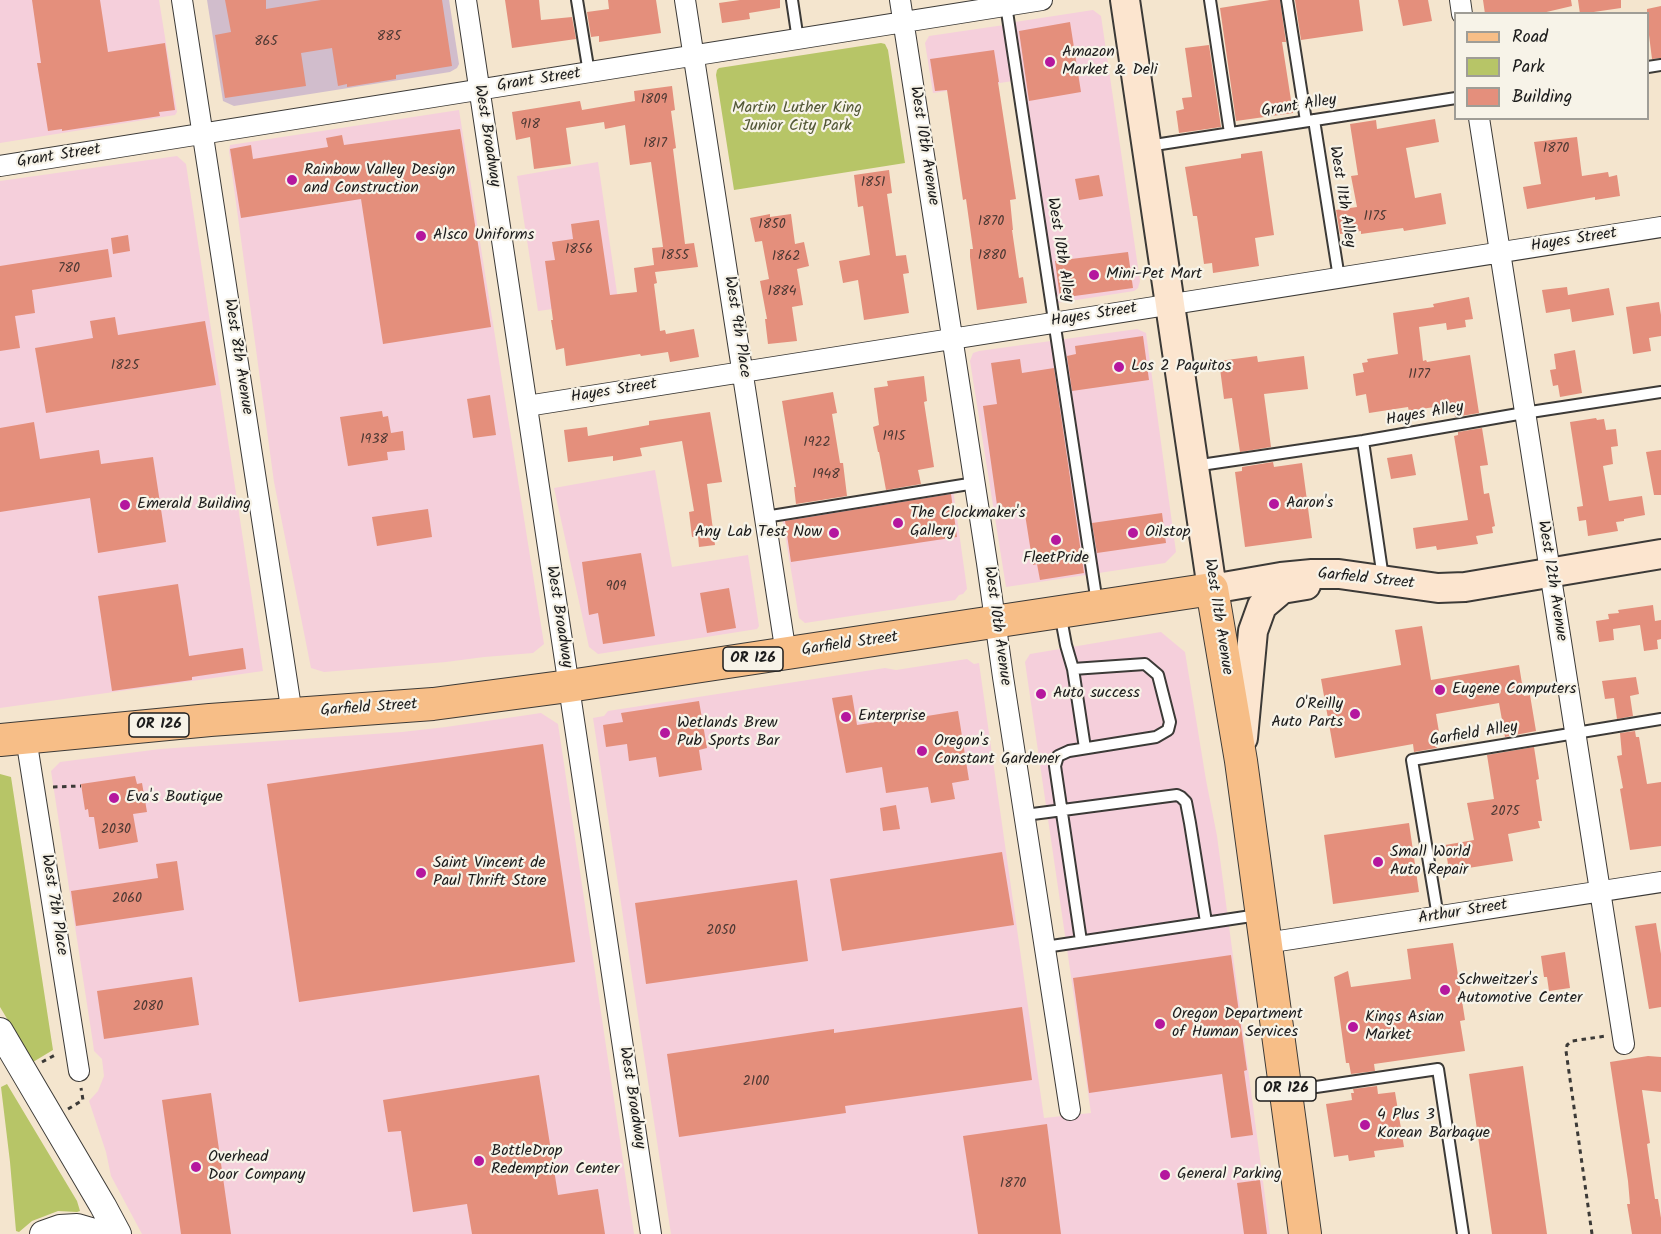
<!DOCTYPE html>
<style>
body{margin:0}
#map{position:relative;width:1661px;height:1234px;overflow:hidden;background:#f4e5ce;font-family:Kalam,sans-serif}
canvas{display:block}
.legend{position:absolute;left:1454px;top:12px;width:195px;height:108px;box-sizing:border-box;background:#f7f3e8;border:2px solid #9f9d96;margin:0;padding:8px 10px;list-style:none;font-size:18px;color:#1c1c1c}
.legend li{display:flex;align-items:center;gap:12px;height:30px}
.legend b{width:30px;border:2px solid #9f9d96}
</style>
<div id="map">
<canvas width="1661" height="1234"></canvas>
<ul class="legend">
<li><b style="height:8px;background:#f7be87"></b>Road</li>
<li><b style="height:16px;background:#b7c567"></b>Park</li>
<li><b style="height:16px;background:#e48f7c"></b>Building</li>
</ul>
</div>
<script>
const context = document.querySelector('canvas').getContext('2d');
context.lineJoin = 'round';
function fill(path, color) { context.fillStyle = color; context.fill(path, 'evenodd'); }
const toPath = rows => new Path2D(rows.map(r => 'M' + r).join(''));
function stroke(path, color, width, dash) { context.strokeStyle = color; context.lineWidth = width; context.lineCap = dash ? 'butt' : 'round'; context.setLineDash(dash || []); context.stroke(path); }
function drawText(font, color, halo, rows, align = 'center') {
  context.font = font + ' Kalam,sans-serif'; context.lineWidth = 4.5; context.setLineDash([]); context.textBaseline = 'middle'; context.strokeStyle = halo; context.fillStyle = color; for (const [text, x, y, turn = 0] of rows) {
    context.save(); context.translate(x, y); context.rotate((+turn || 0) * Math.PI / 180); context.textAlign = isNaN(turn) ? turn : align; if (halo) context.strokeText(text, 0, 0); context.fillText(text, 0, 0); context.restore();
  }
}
fill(toPath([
 [0,0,159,0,177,112,175,115,0,143],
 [1093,10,1101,16,1140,281,1138,288,1134,291,1057,303,1015,22],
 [1004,25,1013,81,933,93,925,43,929,36],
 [459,110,544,644,533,653,484,657,446,662,324,672,311,668,274,482,229,151,230,145],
 [177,156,186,164,263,671,0,708,0,181],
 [598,162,618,300,538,311,517,176],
 [1137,329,1146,333,1176,552,1165,563,1006,587,970,361,973,353,979,351],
 [655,470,672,567,748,555,759,626,757,629,598,654,589,647,554,488],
 [952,482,967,589,963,594,959,595,955,600,805,623,799,618,781,510],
 [1161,632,1185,652,1206,780,1217,836,1270,1234,671,1234,593,718,604,716,608,711,885,668,896,670,967,659,974,664,979,663,1044,1118,1091,1113,1025,662,1030,654],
 [541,713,558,724,634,1234,142,1234,111,1176,106,1152,89,1101,98,1091,104,1076,102,1059,94,1051,93,1043,51,771,60,762,160,749,402,732,446,727]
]), '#f5cfdb');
fill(toPath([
 [207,0,449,0,459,64,457,68,450,72,234,106,223,101]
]), '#d1bdcc');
fill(toPath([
 [881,43,885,44,888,50,905,163,734,190,716,75,717,70,719,68],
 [0,774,11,777,53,1050,33,1062,0,1007],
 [7,1084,77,1201,80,1211,77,1212,58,1211,32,1221,19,1232,16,1231,10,1162,1,1087]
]), '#b7c567');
fill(toPath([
 [32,0,100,0,108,52,165,43,175,110,159,112,160,116,62,131,62,129,48,131,37,63,41,63],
 [225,0,266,0,266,9,321,0,442,0,452,66,396,75,396,79,347,87,347,84,338,86,332,48,301,53,306,86,225,98,215,35,231,32],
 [505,0,539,0,541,20,572,17,576,39,512,48],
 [608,0,656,0,661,33,599,42,599,36,591,37,587,12,609,9],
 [740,0,780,0,780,8,749,13,750,19,722,23,719,3],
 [1270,0,1280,0,1286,42,1282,42,1293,113,1236,121,1220,8],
 [1295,0,1359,0,1363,31,1301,40],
 [1398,0,1428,0,1432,21,1403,26],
 [1483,0,1571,0,1572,6,1538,14,1485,14],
 [1578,0,1621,0,1621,8,1580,14],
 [1661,6,1661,58,1652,59,1649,35,1647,35,1647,9],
 [1070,22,1081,92,1029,101,1019,31],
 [1209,45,1221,127,1179,133,1176,111,1184,109,1182,98,1192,97,1185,48],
 [994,50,999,82,998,82,1016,199,1010,200,1013,230,1012,230,1019,278,1023,277,1027,303,977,310,970,257,970,249,973,249,966,199,963,200,947,90,935,91,930,59],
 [672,86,675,110,671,111,676,148,673,149,685,244,694,243,698,267,655,272,657,283,654,284,660,331,665,330,666,334,694,329,699,357,670,362,668,352,641,356,640,354,566,366,564,348,556,350,551,320,553,320,545,261,555,260,552,242,573,239,571,224,599,220,610,295,637,292,634,268,654,265,652,248,663,247,651,162,630,165,625,125,605,129,604,122,566,128,571,164,534,169,530,137,516,140,512,112,580,101,582,110,635,101,634,91],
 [1435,119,1439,142,1406,148,1415,198,1441,193,1446,224,1404,231,1403,228,1361,234,1361,231,1340,234,1336,210,1357,207,1351,176,1358,175,1350,124,1376,120,1377,129],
 [460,129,491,327,383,344,361,199,241,218,230,149,251,145,253,159,328,147,326,138,342,135,344,145],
 [1577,137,1582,176,1608,172,1609,177,1617,175,1620,196,1595,200,1595,197,1527,209,1523,187,1541,184,1534,142],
 [1262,151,1274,235,1255,238,1259,266,1213,273,1212,263,1204,264,1197,216,1193,216,1185,167,1241,158,1241,154],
 [889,170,892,193,887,194,896,256,906,255,909,273,903,274,909,313,864,320,858,280,843,283,839,261,870,255,863,206,858,207,854,175],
 [1099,175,1103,196,1079,200,1075,179],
 [770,214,770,217,791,214,795,244,804,242,809,266,797,269,803,305,792,307,797,341,768,344,765,319,767,319,760,281,769,279,762,241,755,242,750,218],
 [128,235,130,251,113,254,111,238],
 [108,249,112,277,32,290,35,313,15,316,20,348,0,351,0,266],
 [1128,252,1133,288,1060,298,1055,261],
 [1567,287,1568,295,1609,288,1614,315,1572,322,1570,309,1546,313,1542,290],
 [1469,297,1473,319,1465,320,1466,327,1447,330,1446,323,1419,327,1423,361,1426,360,1427,362,1470,355,1479,413,1455,417,1453,404,1409,411,1408,407,1369,413,1366,394,1356,396,1353,374,1364,372,1362,363,1368,362,1367,359,1398,354,1393,313,1434,307,1433,304],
 [1659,302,1661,315,1661,336,1649,338,1651,351,1633,354,1626,307],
 [115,317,118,335,205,321,216,385,46,413,35,348,93,338,90,321],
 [1143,336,1149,380,1072,391,1067,356,1076,354,1075,346],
 [1575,350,1582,393,1560,397,1558,385,1553,386,1550,370,1556,369,1554,354],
 [1257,356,1258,362,1304,356,1308,389,1264,394,1271,447,1240,452,1232,398,1224,399,1219,361],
 [1020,359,1022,373,1054,368,1084,573,1040,580,1037,564,1033,565,1024,508,998,512,983,406,997,404,991,363],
 [924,376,927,401,924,402,934,467,918,470,921,484,886,490,879,452,878,452,873,427,879,425,874,388,888,386,887,381],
 [833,392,837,413,832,414,840,463,843,463,847,496,796,504,794,487,796,487,782,401],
 [490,395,496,435,473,438,467,399],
 [382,411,383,417,388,416,391,433,403,431,405,450,387,452,388,460,348,466,340,417],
 [710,412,722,482,707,484,715,545,699,547,698,536,692,537,689,512,694,511,682,441,640,448,642,456,613,461,613,456,568,462,564,430,587,427,588,436,649,425,649,421],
 [1596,418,1597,420,1604,419,1606,430,1616,429,1618,446,1611,447,1613,464,1603,466,1609,501,1642,496,1645,515,1624,519,1624,521,1616,522,1618,531,1588,536,1586,520,1579,521,1577,507,1583,506,1570,422],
 [34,422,40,459,99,450,101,464,153,457,166,542,98,553,90,498,0,512,0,428],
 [1482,428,1488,465,1480,466,1484,494,1489,493,1495,526,1492,527,1493,533,1476,536,1478,544,1437,550,1436,546,1416,549,1413,528,1468,520,1454,436,1458,435,1458,432],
 [1661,450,1661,495,1654,495,1646,452],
 [1412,454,1416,475,1391,479,1387,458],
 [1273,462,1274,467,1302,463,1312,538,1245,547,1235,472,1242,471,1242,467],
 [951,494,957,537,791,562,785,521],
 [428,509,432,537,377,546,372,517],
 [1162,513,1166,543,1097,553,1092,523],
 [641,553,655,636,603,644,598,613,589,615,582,562],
 [178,584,189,656,243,648,246,669,192,677,192,680,112,691,98,596],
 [729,588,736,628,707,633,700,593],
 [1653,605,1655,621,1661,620,1661,639,1657,640,1658,649,1644,651,1640,625,1613,629,1614,640,1599,642,1596,621,1609,619,1608,614,1619,613,1618,610],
 [1422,626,1431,680,1519,665,1524,696,1530,695,1536,731,1505,737,1499,703,1436,714,1439,732,1435,733,1437,748,1414,752,1413,744,1335,758,1321,679,1401,665,1395,630],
 [1636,677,1639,694,1630,696,1633,716,1617,719,1614,698,1605,699,1602,681],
 [852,695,857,725,895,719,896,721,958,711,969,780,952,783,955,799,931,803,928,787,886,793,882,767,846,773,832,698],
 [699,701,707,748,699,750,702,770,659,777,656,757,629,761,627,744,606,747,603,725,623,722,621,713],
 [1635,731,1636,737,1639,737,1647,784,1661,782,1661,846,1630,850,1620,789,1623,788,1617,756,1622,755,1620,733],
 [543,744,575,962,299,1002,267,784],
 [1534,747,1539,779,1536,780,1542,821,1538,821,1540,828,1508,834,1513,861,1449,871,1445,845,1474,840,1467,803,1494,799,1487,755],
 [135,776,137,784,142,783,147,812,133,814,138,842,99,849,94,817,89,817,88,809,85,810,81,784],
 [896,805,900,829,883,831,880,808],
 [1409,823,1419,892,1333,904,1324,835],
 [1002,852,1014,925,842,951,830,879],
 [177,861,184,910,76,926,71,891,158,878,156,864],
 [797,880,808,961,646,984,635,903],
 [1656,923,1661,954,1661,1007,1649,1009,1635,926],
 [1453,943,1465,1020,1460,1021,1465,1051,1374,1064,1375,1071,1351,1074,1349,1063,1346,1063,1334,977,1348,971,1351,987,1411,979,1407,949],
 [1565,952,1570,988,1549,991,1547,977,1544,977,1541,956],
 [1231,955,1247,1070,1244,1071,1253,1135,1231,1138,1222,1074,1089,1093,1073,978],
 [192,977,199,1025,104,1039,97,991],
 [1022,1007,1032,1080,845,1106,846,1113,679,1137,667,1054,834,1029,834,1033],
 [1648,1056,1661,1057,1661,1092,1642,1090,1650,1143,1647,1144,1655,1199,1658,1199,1661,1218,1661,1234,1632,1234,1627,1204,1630,1204,1628,1181,1610,1062],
 [1523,1066,1547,1234,1492,1234,1469,1074],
 [539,1075,558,1195,598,1189,605,1234,472,1234,467,1204,413,1212,401,1131,388,1132,383,1100],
 [1377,1086,1378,1094,1395,1092,1404,1147,1374,1151,1375,1157,1349,1161,1348,1155,1334,1157,1326,1104,1352,1100,1351,1093,1354,1093,1353,1089],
 [211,1093,231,1234,181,1234,162,1100],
 [1047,1124,1061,1234,978,1234,963,1136],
 [1260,1180,1267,1234,1244,1234,1237,1183]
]), '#e48f7c');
const service = toPath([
 [577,0,589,73],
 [792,0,798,40],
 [1210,0,1230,133],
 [1287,0,1306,121],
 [1006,5,1097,603],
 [1648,67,1661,65],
 [1314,120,1339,278],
 [1148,146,1456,98],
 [1363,441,1383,578],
 [1194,466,1363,441,1524,413,1661,392],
 [765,517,975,483],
 [1060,613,1066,645,1073,669],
 [1025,815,1177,795,1181,797,1186,802,1190,823,1206,922],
 [1438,917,1412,760,1661,719],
 [1081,941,1055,766,1058,756,1069,751,1156,737,1168,730,1170,722,1158,675,1145,664,1073,669,1085,748],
 [1045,947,1258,915],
 [1289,1091,1438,1069,1463,1234]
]);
const minor = toPath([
 [182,0,292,714],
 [466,0,651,1234],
 [685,0,786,654],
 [900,0,987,563,1003,677,1070,1110],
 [1460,0,1462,14],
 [1479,118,1624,1044],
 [0,166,1042,0],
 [527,406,1661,227],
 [26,738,79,1071],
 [1266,943,1661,882]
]);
const tertiary = toPath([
 [0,1031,103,1206,118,1234],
 [43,1234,60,1228,77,1227,101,1234]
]);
const secondary = toPath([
 [1125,0,1212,589,1281,577,1312,574,1339,574,1438,588,1465,587,1661,554],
 [1243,738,1253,631,1262,606,1282,589,1306,585]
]);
const primary = toPath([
 [0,740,210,720,433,704,569,686,1212,589,1241,761,1305,1234]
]);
stroke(service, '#3c3a37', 14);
stroke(minor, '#3c3a37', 22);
stroke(tertiary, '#3c3a37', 28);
stroke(secondary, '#3c3a37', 32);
stroke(primary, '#3c3a37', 34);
stroke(toPath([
 [53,787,81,786],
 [42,1062,57,1054],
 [68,1109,83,1100,81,1088],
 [1592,1234,1566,1051,1567,1045,1572,1041,1606,1036]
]), '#3c3a37', 3, [4.5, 4.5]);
stroke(service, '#fff', 10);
stroke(minor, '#fff', 20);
stroke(tertiary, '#fff', 26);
stroke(secondary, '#fce5cf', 28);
stroke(primary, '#f7be87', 32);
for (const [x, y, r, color] of [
 [1050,62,6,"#b5179e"],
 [292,180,6,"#b5179e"],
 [421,236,6,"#b5179e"],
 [1094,275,6,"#b5179e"],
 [1119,367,6,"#b5179e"],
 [1274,504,6,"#b5179e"],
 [125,505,6,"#b5179e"],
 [898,523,6,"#b5179e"],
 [834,533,6,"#b5179e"],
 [1133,533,6,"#b5179e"],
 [1056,540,6,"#b5179e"],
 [1440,690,6,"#b5179e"],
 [1041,694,6,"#b5179e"],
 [1355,714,6,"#b5179e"],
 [846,717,6,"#b5179e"],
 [665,733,6,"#b5179e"],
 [922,751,6,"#b5179e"],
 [114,798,6,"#b5179e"],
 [1378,862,6,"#b5179e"],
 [421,873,6,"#b5179e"],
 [1445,990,6,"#b5179e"],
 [1160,1024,6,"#b5179e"],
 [1353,1027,6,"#b5179e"],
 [1365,1125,6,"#b5179e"],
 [479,1161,6,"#b5179e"],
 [196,1167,6,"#b5179e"],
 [1165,1175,6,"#b5179e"]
]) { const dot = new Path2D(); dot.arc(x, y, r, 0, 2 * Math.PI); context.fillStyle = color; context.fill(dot); stroke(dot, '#f7f3e8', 2); }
drawText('14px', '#4e3934', null, [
 ["885",389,38],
 ["865",266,43],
 ["1809",654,101],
 ["918",530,126],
 ["1817",655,145],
 ["1870",1556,150],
 ["1851",873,184],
 ["1175",1375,218],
 ["1870",991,223],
 ["1850",772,226],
 ["1856",579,251],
 ["1855",675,257],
 ["1880",992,257],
 ["1862",786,258],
 ["780",69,270],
 ["1884",782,293],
 ["1825",125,367],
 ["1177",1419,376],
 ["1915",894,438],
 ["1938",374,441],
 ["1922",817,444],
 ["1948",826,476],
 ["909",616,588],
 ["2075",1505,813],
 ["2030",116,831],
 ["2060",127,900],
 ["2050",721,932],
 ["2080",148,1008],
 ["2100",756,1083],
 ["1870",1013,1185]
]);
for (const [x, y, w] of [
 [753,659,60],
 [159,725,60],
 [1286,1089,60]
]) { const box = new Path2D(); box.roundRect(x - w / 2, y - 12, w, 24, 4.5); context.fillStyle = '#f7f3e8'; context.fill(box); stroke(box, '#1c1c1c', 1.5); }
drawText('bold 15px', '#1c1c1c', null, [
 ["OR 126",753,659],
 ["OR 126",159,725],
 ["OR 126",1286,1089]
]);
drawText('16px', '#1c1c1c', '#f7f3e8', [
 ["Amazon",1062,53],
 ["Market & Deli",1062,71],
 ["Rainbow Valley Design",304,171],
 ["and Construction",304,189],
 ["Alsco Uniforms",433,236],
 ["Mini-Pet Mart",1106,275],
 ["Los 2 Paquitos",1131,367],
 ["Aaron's",1286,504],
 ["Emerald Building",137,505],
 ["The Clockmaker's",910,514],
 ["Gallery",910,532],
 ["Any Lab Test Now",822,533,"right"],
 ["Oilstop",1145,533],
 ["FleetPride",1056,559,"center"],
 ["Eugene Computers",1452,690],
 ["Auto success",1053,694],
 ["O'Reilly",1343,705,"right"],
 ["Auto Parts",1343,723,"right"],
 ["Enterprise",858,717],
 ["Wetlands Brew",677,724],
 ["Pub Sports Bar",677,742],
 ["Oregon's",934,742],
 ["Constant Gardener",934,760],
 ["Eva's Boutique",126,798],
 ["Small World",1390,853],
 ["Auto Repair",1390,871],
 ["Saint Vincent de",433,864],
 ["Paul Thrift Store",433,882],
 ["Schweitzer's",1457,981],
 ["Automotive Center",1457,999],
 ["Oregon Department",1172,1015],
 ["of Human Services",1172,1033],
 ["Kings Asian",1365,1018],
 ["Market",1365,1036],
 ["4 Plus 3",1377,1116],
 ["Korean Barbaque",1377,1134],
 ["BottleDrop",491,1152],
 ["Redemption Center",491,1170],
 ["Overhead",208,1158],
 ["Door Company",208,1176],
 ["General Parking",1177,1175]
], 'left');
drawText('16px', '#1c1c1c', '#f7f3e8', [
 ["Grant Street",539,81,-9],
 ["Grant Alley",1299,107,-9],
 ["West Broadway",486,136,81],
 ["West 10th Avenue",923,146,81],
 ["Grant Street",59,157,-9],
 ["West 11th Alley",1341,197,81],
 ["Hayes Street",1574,241,-9],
 ["West 10th Alley",1059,250,81],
 ["Hayes Street",1094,316,-9],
 ["West 9th Place",736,327,81],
 ["West 8th Avenue",237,357,81],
 ["Hayes Street",614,392,-9],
 ["Hayes Alley",1425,415,-10],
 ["Garfield Street",1366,580,6],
 ["West 12th Avenue",1551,581,81],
 ["West Broadway",558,617,81],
 ["West 11th Avenue",1217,617,81],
 ["West 10th Avenue",996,626,82],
 ["Garfield Street",850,645,-8],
 ["Garfield Street",369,709,-4],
 ["Garfield Alley",1474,735,-9],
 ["West 7th Place",53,905,81],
 ["Arthur Street",1463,913,-9],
 ["West Broadway",631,1098,81]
]);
drawText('16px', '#525736', '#f7f3e8', [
 ["Martin Luther King",797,109],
 ["Junior City Park",797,127]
]);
</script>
